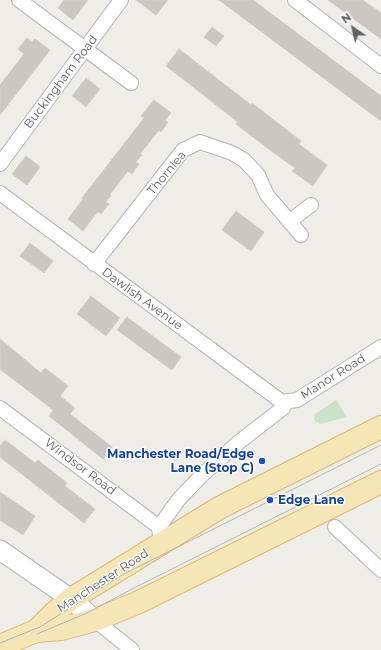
<!DOCTYPE html>
<style>
body{margin:0}
#map{position:relative;width:381px;height:650px;overflow:hidden;background:#efede8;font-family:Montserrat,sans-serif}
canvas{display:block}
.north{position:absolute;left:333px;top:8px;width:40px;height:40px;-webkit-text-stroke:3px #fff;paint-order:stroke;rotate:326deg;font-size:11px;font-weight:700;line-height:16px;text-align:center;color:#5f6366}
.north::after{content:'';display:block;margin:auto;width:14px;height:18px;background:#5f6366;clip-path:polygon(50% 0,100% 100%,50% 72%,0 100%)}
</style>
<div id="map">
<canvas width="381" height="650"></canvas>
<div class="north">N</div>
</div>
<script>
const context = document.querySelector('canvas').getContext('2d');
context.lineJoin = 'round';
function fill(path, color) { context.fillStyle = color; context.fill(path, 'evenodd'); }
const toPath = rows => new Path2D(rows.map(r => 'M' + r).join(''));
function stroke(path, color, width, dash) { context.strokeStyle = color; context.lineWidth = width; context.lineCap = dash ? 'butt' : 'round'; context.setLineDash(dash || []); context.stroke(path); }
function drawText(font, color, halo, rows, align = 'center') {
  context.font = font + ' Montserrat,sans-serif'; context.lineWidth = 3; context.setLineDash([]); context.textBaseline = 'middle'; context.strokeStyle = halo; context.fillStyle = color; for (const [text, x, y, turn = 0] of rows) {
    context.save(); context.translate(x, y); context.rotate((+turn || 0) * Math.PI / 180); context.textAlign = isNaN(turn) ? turn : align; if (halo) context.strokeText(text, 0, 0); context.fillText(text, 0, 0); context.restore();
  }
}
fill(toPath([
 [336,400,347,417,320,424,315,421,314,418,315,414]
]), '#cae3c8');
const building = toPath([
 [64,0,88,0,73,20,58,8,64,0],
 [136,0,168,0,156,15,136,0],
 [219,0,253,0,381,96,381,121,219,0],
 [328,0,363,0,381,13,381,39,328,0],
 [212,27,224,36,216,46,204,37,212,27],
 [27,38,32,42,35,39,50,50,0,115,0,85,24,54,18,49,27,38],
 [179,49,251,105,252,103,301,141,299,144,327,165,313,186,292,171,295,168,266,147,236,124,238,122,166,66,179,49],
 [86,78,100,89,86,107,72,96,86,78],
 [154,100,171,113,165,120,168,122,161,132,159,130,140,154,142,155,136,162,139,164,132,174,128,171,110,194,111,195,106,202,109,204,101,214,98,211,83,231,68,219,83,199,82,198,144,118,141,116,154,100],
 [26,156,40,167,27,185,12,174,26,156],
 [236,211,264,232,251,251,222,230,236,211],
 [30,243,53,261,44,273,20,256,30,243],
 [91,296,120,318,106,336,77,314,91,296],
 [127,317,181,357,172,370,117,330,127,317],
 [0,339,41,373,45,368,68,386,60,396,75,408,70,414,112,447,103,459,49,416,53,410,0,369,0,339],
 [5,440,35,463,38,460,67,483,65,486,95,509,84,523,0,457,0,446,5,440],
 [0,492,35,516,23,535,0,520,0,492]
]);
fill(building, '#cbc8c4');
stroke(building, '#d3cec7', 1);
const street = toPath([
 [19,0,131,83],
 [295,0,381,66],
 [0,164,121,0],
 [0,193,282,402,297,400,381,347],
 [290,221,311,205],
 [94,264,183,150,200,142,232,153,244,160,258,175,267,195,301,235],
 [0,408,159,527],
 [335,527,381,570],
 [160,536,159,527,179,499,203,474,239,442,283,408,286,402],
 [95,620,132,650]
]);
const secondary = toPath([
 [0,550,71,599,95,620]
]);
const primary = toPath([
 [36,631,54,613,71,599,219,508,381,427],
 [0,646,36,631,61,629,95,620,137,603,381,482]
]);
stroke(street, '#b3b5b8', 16);
stroke(secondary, '#b2b5b8', 21);
stroke(primary, '#e0b870', 24);
stroke(street, '#fff', 14);
stroke(secondary, '#fff', 19);
stroke(primary, '#f5e6b7', 22);
stroke(toPath([
 [37,634,87,613,132,589,381,464],
 [0,643,40,627,122,575,381,445]
]), '#b3b4b4', 1);
for (const [x, y, r, color] of [
 [262,461,4,"#1a4fb4"],
 [270,500,4,"#1a4fb4"]
]) { const dot = new Path2D(); dot.arc(x, y, r, 0, 2 * Math.PI); context.fillStyle = color; context.fill(dot); stroke(dot, '#fff', 1.5); }
drawText('12px', '#5f6366', '#fff', [
 ["Buckingham Road",61,82,-53],
 ["Thornlea",167,173,-50],
 ["Dawlish Avenue",142,299,36],
 ["Manor Road",333,377,-32],
 ["Windsor Road",80,467,37],
 ["Manchester Road",103,581,-33]
]);
drawText('bold 12px', '#164399', '#fff', [
 ["Manchester Road/Edge",254,454],
 ["Lane (Stop C)",254,468],
 ["Edge Lane",278,500,"left"]
], 'right');
</script>
